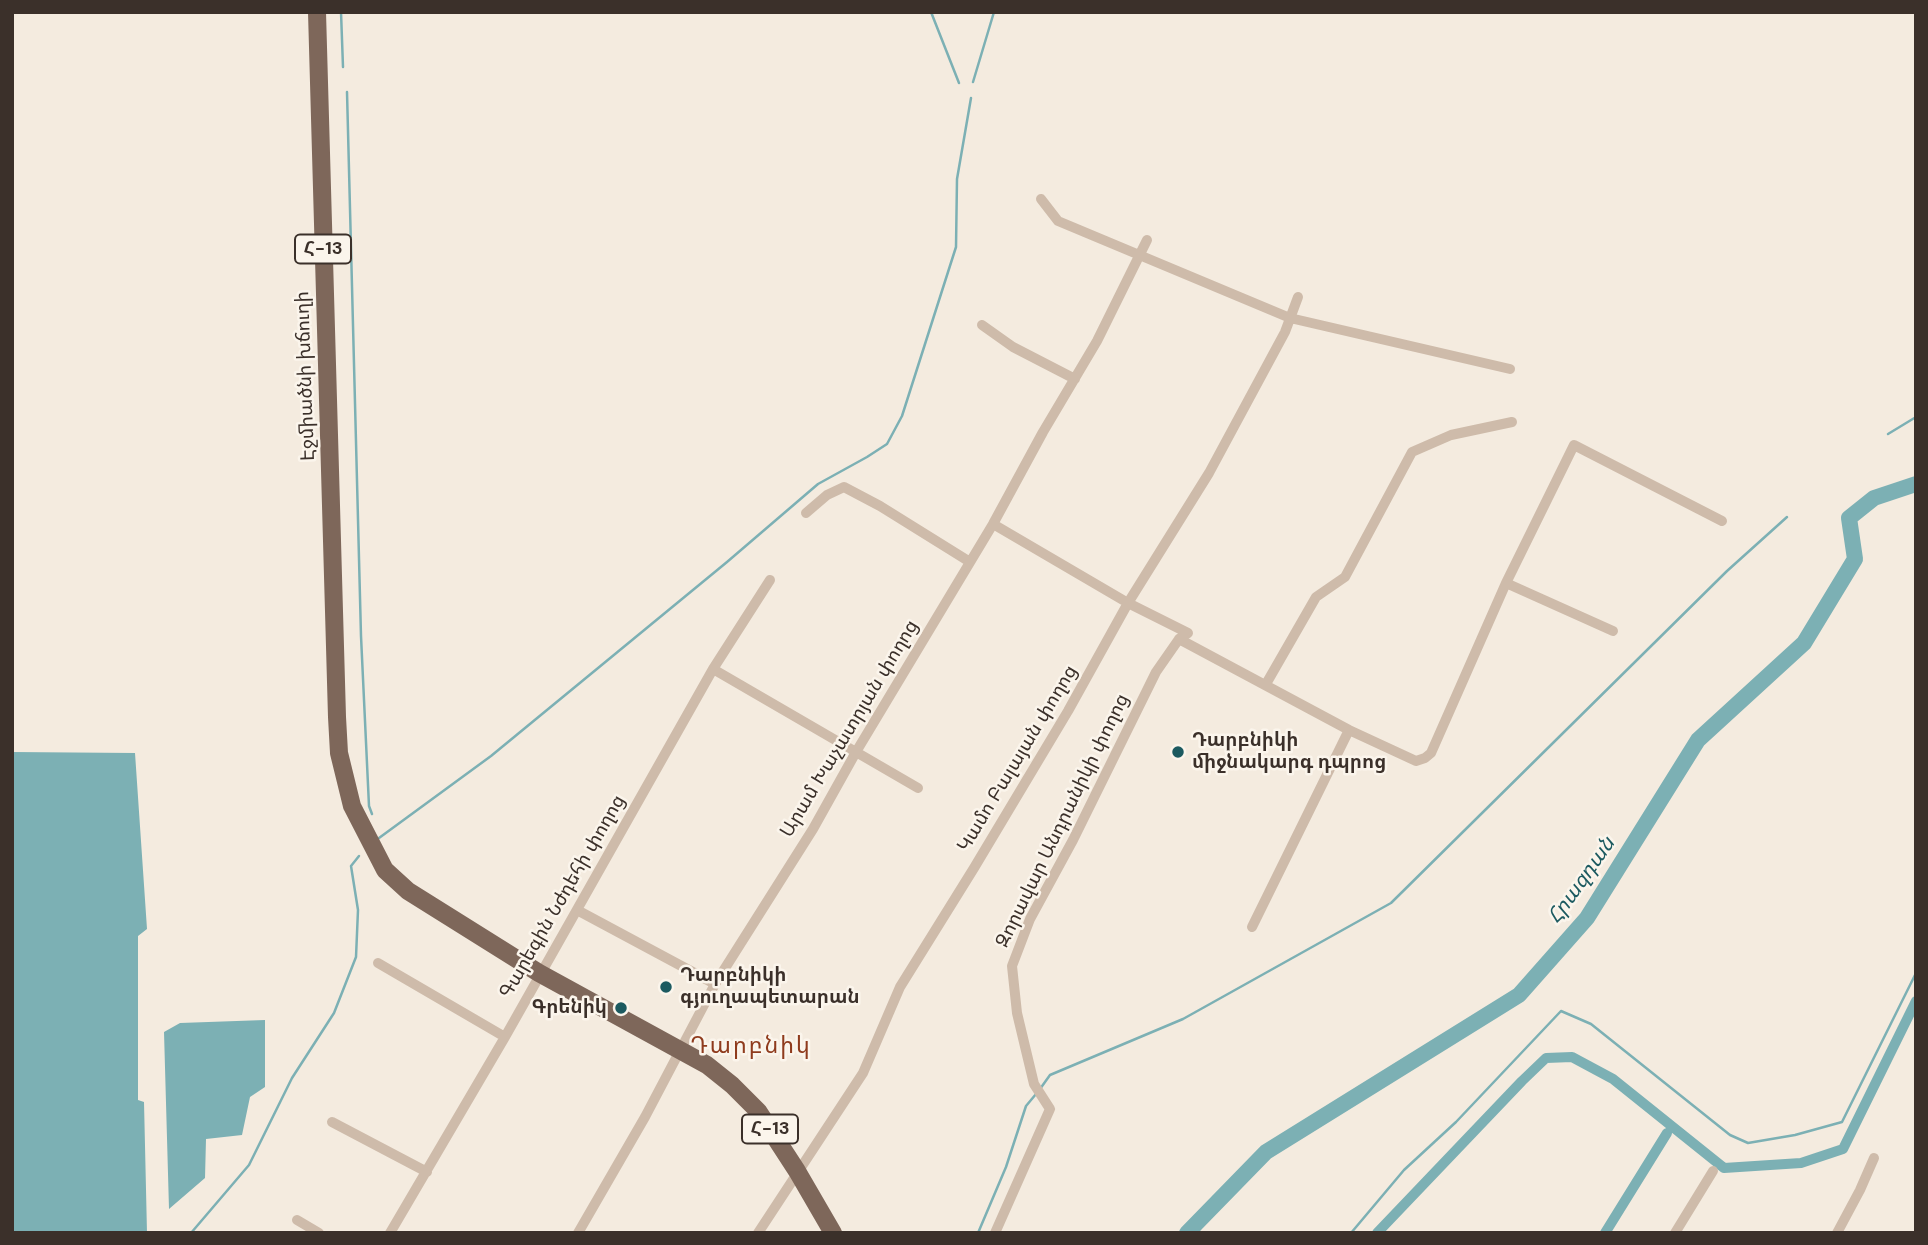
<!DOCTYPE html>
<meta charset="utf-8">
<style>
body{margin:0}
#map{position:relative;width:1928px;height:1245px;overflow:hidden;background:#f4ebdf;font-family:"DM Sans",sans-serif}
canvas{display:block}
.frame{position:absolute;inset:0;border:14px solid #3b302a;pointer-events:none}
</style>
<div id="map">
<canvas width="1928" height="1245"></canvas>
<div class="frame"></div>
</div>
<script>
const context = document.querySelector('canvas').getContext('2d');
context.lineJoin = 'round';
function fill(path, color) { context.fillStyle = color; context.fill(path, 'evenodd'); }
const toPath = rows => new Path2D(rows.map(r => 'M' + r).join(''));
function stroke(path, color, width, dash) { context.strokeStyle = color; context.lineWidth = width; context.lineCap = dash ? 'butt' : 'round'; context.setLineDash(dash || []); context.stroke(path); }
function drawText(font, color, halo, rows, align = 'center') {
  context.font = font + ' "DM Sans","Noto Sans Armenian",sans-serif'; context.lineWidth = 5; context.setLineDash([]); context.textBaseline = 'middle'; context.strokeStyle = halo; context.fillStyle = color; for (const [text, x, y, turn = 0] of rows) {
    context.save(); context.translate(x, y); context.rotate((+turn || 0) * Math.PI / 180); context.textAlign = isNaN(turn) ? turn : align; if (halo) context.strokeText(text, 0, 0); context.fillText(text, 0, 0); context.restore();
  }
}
fill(toPath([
 [12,752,135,753,147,929,138,936,138,1100,144,1102,147,1233,12,1233],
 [265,1020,265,1087,250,1097,242,1135,206,1139,205,1178,169,1209,164,1032,180,1023]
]), '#7cb0b4');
stroke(toPath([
 [341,12,343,67],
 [931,12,959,83],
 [973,82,994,12],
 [347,92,361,636,369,806,372,814],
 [1888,434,1916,417],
 [379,838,491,756,727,562,818,484,867,457,887,444,902,416,956,247,957,179,971,98],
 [1040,1089,1050,1075,1183,1019,1391,903,1727,571,1787,517],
 [191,1233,249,1165,292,1078,334,1013,356,957,358,910,351,866,359,856],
 [978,1233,1006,1167,1026,1106,1036,1094],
 [1351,1233,1404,1170,1456,1122,1561,1011,1591,1024,1730,1135,1748,1143,1795,1135,1842,1122,1916,973]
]), '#7cb0b4', 2.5);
stroke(toPath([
 [1377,1233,1522,1081,1546,1058,1572,1057,1613,1079,1724,1168,1801,1163,1843,1149,1916,1001],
 [1605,1233,1667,1133]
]), '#7cb0b4', 10);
stroke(toPath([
 [1187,1233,1266,1152,1519,995,1587,918,1698,740,1804,643,1855,559,1849,518,1874,498,1916,484]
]), '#7cb0b4', 16);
stroke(toPath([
 [1041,199,1058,221,1290,318,1510,369],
 [982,325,1013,347,1075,379],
 [806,513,827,495,844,487,880,506,970,562],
 [993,524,1128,603,1188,633,1179,639],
 [1506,583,1613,631],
 [713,669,918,788],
 [1266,684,1316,597,1345,577,1412,452,1451,435,1512,422],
 [577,910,715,984],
 [1252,927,1349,730],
 [378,963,505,1037],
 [332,1122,427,1172],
 [297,1220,319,1233],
 [390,1233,505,1037,713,669,770,580],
 [578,1233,645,1117,715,984,813,829,856,752,993,524,1043,432,1097,341,1147,240],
 [758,1233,863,1073,900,987,974,868,1068,711,1128,603,1209,473,1285,332,1298,297],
 [995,1233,1050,1109,1034,1084,1017,1013,1012,966,1030,919,1073,840,1156,672,1179,639,1349,730,1416,761,1425,758,1431,753,1506,583,1574,445,1722,521],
 [1675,1233,1713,1171],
 [1837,1233,1860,1190,1874,1158]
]), '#cebbaa', 10);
stroke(toPath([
 [317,12,337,717,339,753,352,806,385,870,408,891,539,973,707,1065,732,1085,758,1111,797,1171,833,1233]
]), '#7e675a', 18);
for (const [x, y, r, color] of [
 [1178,752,7,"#1c5a60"],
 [666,987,7,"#1c5a60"],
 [621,1008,7,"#1c5a60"]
]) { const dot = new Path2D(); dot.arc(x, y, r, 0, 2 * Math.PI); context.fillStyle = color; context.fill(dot); stroke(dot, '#fbf5ec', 2.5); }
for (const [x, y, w] of [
 [323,249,56],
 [770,1129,56]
]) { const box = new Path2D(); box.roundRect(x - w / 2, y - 14.5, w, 29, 5); context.fillStyle = '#fbf5ec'; context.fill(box); stroke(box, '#3b302a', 2); }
drawText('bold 18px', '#3b302a', null, [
 ["Հ-13",323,249],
 ["Հ-13",770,1129]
]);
drawText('19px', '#3b302a', '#fbf5ec', [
 ["Էջմիածնի խճուղի",306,376,-92],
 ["Արամ Խաչատրյան փողոց",850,729,-59],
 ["Կամո Բալայան փողոց",1018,759,-59],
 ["Զորավար Անդրանիկի փողոց",1063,821,-64],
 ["Գարեգին Նժդեհի փողոց",563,897,-60]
]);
drawText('bold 19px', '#3b302a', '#fbf5ec', [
 ["Դարբնիկի",1192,741],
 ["միջնակարգ դպրոց",1192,763],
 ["Դարբնիկի",680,976],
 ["գյուղապետարան",680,998],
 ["Գրենիկ",607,1008,"right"]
], 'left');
drawText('italic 21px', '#1c5a60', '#fbf5ec', [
 ["Հրազդան",1582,881,-55]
]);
context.letterSpacing = '2px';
drawText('23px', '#8f3b1d', '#fbf5ec', [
 ["Դարբնիկ",751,1047]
]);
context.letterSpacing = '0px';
</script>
